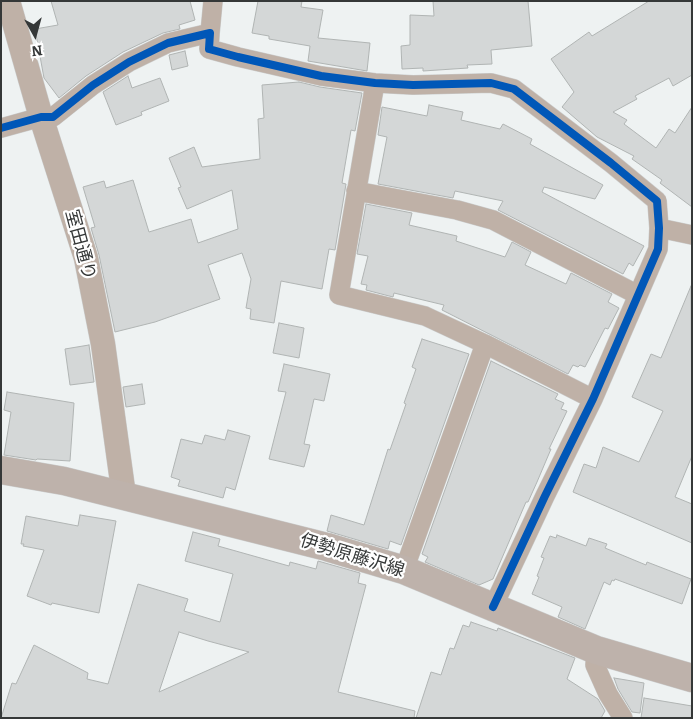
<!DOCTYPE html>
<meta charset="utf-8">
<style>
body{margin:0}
#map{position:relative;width:693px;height:719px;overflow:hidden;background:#eef2f2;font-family:Bitter,serif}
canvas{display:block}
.frame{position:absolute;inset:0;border:2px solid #353838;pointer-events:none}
.north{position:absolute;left:10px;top:10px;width:50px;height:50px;-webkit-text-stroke:4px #fff;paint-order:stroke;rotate:173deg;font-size:14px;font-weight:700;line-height:20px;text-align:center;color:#353838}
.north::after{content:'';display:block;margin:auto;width:18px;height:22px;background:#353838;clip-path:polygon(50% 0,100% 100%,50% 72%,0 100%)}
</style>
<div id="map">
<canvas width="693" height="719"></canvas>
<div class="frame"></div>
<div class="north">N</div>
</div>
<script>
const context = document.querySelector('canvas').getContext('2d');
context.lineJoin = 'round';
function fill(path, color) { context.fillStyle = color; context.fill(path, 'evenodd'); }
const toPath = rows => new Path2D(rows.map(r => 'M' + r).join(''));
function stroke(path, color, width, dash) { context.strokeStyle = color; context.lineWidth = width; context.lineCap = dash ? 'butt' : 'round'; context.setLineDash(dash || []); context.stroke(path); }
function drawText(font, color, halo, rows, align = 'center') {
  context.font = font + ' Bitter,"Noto Sans JP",serif'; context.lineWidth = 4.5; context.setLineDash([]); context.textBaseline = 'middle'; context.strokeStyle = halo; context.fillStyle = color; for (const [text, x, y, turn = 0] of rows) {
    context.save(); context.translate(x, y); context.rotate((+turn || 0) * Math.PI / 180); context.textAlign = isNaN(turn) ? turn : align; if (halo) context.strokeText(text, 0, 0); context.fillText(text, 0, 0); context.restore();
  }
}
const building = toPath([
 [51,1,190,1,195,20,179,25,180,29,163,33,123,52,86,76,59,98,44,78,35,29,58,25,51,1],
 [258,1,302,1,301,7,323,10,318,38,370,43,367,71,308,61,310,46,269,39,269,36,252,33,258,1],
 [433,1,528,1,532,46,491,50,492,64,467,65,468,68,423,71,423,68,402,69,401,46,410,45,410,15,434,16,433,1],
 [649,1,692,1,692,75,673,86,669,78,635,96,637,99,613,112,627,120,624,124,656,148,669,129,675,133,692,107,692,207,660,183,662,180,632,159,634,156,597,137,562,107,574,92,551,59,589,32,592,36,649,1],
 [185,51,188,66,172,70,169,55,185,51],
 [128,76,132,88,160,78,169,101,141,112,142,115,116,125,103,92,128,76],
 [299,82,320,87,362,93,355,131,351,130,342,183,346,184,335,250,329,249,322,289,281,281,274,323,250,319,251,309,246,308,251,279,242,253,208,265,220,299,155,322,115,332,99,255,91,228,95,227,83,187,104,181,106,188,133,180,149,232,191,219,198,243,238,229,232,190,187,209,178,188,181,187,169,158,194,147,202,167,260,159,258,119,264,118,262,85,299,82],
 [429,105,463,112,461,120,500,129,503,124,532,139,530,144,603,185,595,199,544,187,542,192,644,246,633,266,629,263,623,274,498,210,503,201,455,191,453,198,378,184,387,137,378,135,382,107,427,116,429,105],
 [366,204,412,213,409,225,457,236,456,241,505,257,512,242,531,252,525,265,566,284,571,273,612,294,608,302,619,308,608,329,605,328,585,367,580,365,578,367,573,365,568,374,442,310,444,305,394,293,393,297,366,290,367,285,361,284,368,256,357,254,366,204],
 [691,286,692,456,675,497,692,504,692,543,573,492,584,464,596,468,603,447,639,462,663,411,632,397,651,354,661,358,691,286],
 [279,323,304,328,299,358,273,353,279,323],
 [422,339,469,354,401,545,390,541,388,549,327,531,331,515,364,525,388,449,390,450,406,404,404,403,416,369,412,367,422,339],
 [89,345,94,382,70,385,65,349,89,345],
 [491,361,558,394,555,399,564,403,561,409,567,411,549,449,551,449,537,482,528,502,526,502,493,579,479,585,425,562,428,557,422,554,491,361],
 [284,364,330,374,324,401,314,399,304,444,310,445,304,467,269,459,286,392,278,391,284,364],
 [142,384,145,404,126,407,123,387,142,384],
 [7,392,74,403,70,461,37,459,36,460,4,455,11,412,4,410,7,392],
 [228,430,250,436,235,490,226,487,223,498,178,486,180,480,171,477,181,439,202,444,205,435,225,440,228,430],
 [80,515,116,521,99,613,52,603,51,605,27,596,44,550,23,546,24,544,21,544,26,516,78,526,80,515],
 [193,532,220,539,218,546,289,566,290,562,316,569,318,561,360,573,358,583,366,585,338,692,415,711,414,718,1,718,12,683,16,684,34,645,88,673,87,679,108,684,138,584,188,599,184,611,220,622,233,574,185,561,193,532],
 [179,632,208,641,249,652,159,692,179,632],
 [557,535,586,546,589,538,607,544,605,548,646,565,647,562,691,579,682,604,615,579,614,581,612,580,610,585,604,582,585,629,558,617,562,607,532,594,539,577,537,576,544,558,541,557,550,536,556,538,557,535],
 [471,622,497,631,498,628,575,658,567,679,598,699,605,711,601,718,416,718,431,672,441,675,450,648,454,649,463,625,469,627,471,622],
 [614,678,644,683,640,713,632,712,618,689,614,678],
 [644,698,692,706,692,718,641,718,644,698]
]);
fill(building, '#d4d7d7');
stroke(building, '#b0b4b3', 1);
const minor = toPath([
 [210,33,213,1],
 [375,83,339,295,425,316,485,344,593,399],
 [1,128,41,117,53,117,93,85,129,62,168,43,210,33,209,49,238,57,321,76,375,83,413,85,491,83,514,89,611,163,657,201,659,228,658,249,593,399,545,496,493,607],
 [356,191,457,210,493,220,638,295],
 [659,228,692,235],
 [404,570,485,344],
 [596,650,595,665,608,694,623,718]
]);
const tertiary = toPath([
 [8,1,41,117,86,258,103,344,124,496]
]);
const primary = toPath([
 [1,470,64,481,327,547,404,570,596,650,692,678]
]);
stroke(minor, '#cacccc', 20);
stroke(tertiary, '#cacccc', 25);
stroke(primary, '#cacccc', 29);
stroke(minor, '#bfb1a7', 19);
stroke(tertiary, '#bfb1a7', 24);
stroke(primary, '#beb2ab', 28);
stroke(toPath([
 [1,128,41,117,53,117,93,85,129,62,168,43,210,33,209,49,238,57,321,76,375,83,413,85,491,83,514,89,611,163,657,201,659,228,658,249,593,399,545,496,493,607]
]), '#0057b8', 8);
drawText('18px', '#353838', '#fff', [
 ["室田通り",80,245,75],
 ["伊勢原藤沢線",352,556,17]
]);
</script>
